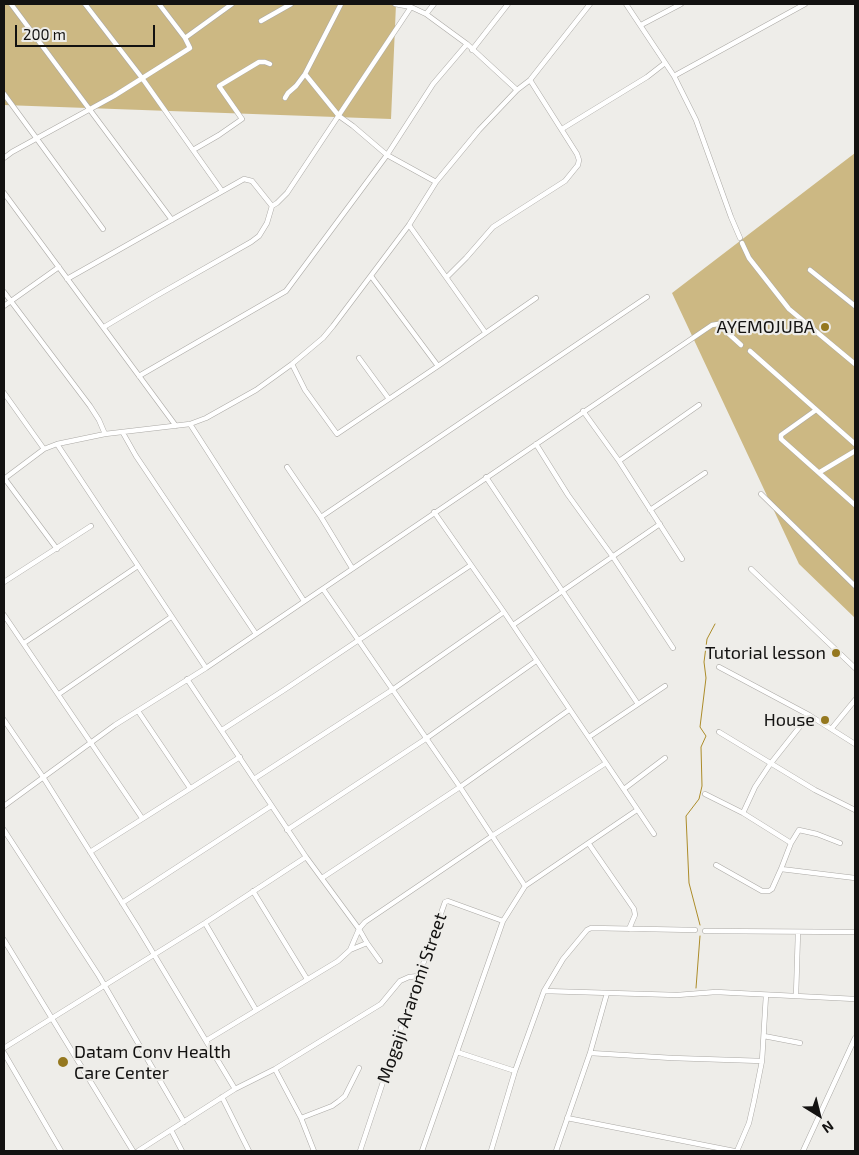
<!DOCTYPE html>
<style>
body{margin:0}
#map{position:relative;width:859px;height:1155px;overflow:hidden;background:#eeede9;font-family:"Exo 2",sans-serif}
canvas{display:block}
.frame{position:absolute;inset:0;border:5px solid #131211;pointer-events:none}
.north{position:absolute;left:794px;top:1090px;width:50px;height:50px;-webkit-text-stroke:4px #eeede9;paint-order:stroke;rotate:144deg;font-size:14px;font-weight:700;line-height:20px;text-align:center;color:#131211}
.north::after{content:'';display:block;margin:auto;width:18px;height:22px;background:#131211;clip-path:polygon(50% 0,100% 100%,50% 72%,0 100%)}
.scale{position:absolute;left:15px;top:25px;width:140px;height:22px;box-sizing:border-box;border:2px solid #131211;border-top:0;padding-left:6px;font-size:15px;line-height:18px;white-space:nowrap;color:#131211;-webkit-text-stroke:4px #eeede9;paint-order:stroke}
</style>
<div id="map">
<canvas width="859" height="1155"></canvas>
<div class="frame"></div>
<div class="north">N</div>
<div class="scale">200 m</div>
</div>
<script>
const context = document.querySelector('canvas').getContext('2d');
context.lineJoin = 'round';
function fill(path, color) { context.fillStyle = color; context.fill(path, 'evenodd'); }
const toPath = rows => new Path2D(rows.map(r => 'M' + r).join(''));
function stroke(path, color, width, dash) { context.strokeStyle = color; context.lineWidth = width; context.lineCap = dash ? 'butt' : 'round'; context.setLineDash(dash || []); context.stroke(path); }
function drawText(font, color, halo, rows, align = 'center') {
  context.font = font + ' "Exo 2",sans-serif'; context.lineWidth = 4.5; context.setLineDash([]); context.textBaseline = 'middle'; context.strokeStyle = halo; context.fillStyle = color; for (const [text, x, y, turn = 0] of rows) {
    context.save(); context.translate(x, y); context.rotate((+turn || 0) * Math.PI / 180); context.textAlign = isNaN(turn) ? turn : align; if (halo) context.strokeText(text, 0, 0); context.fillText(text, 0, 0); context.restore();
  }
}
fill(toPath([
 [4,4,396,4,391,119,4,105],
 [855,153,855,618,799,564,672,293]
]), '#ccb883');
stroke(toPath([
 [700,925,689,883,686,816,699,799,702,786,701,747,706,736,700,727,706,678,704,662,707,639,715,624],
 [696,988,700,936]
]), '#ac8c29', 1);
const minor = toPath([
 [11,4,172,220],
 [85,4,142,78,222,191],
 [395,4,411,7,426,14,467,44,517,90],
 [626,4,674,76,696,120,731,217,740,238],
 [426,14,434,4],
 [261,21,291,4],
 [641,25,681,4],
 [185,38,232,4],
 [472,50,508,4],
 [305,74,339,116,353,126,387,155,436,182],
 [674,76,805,4],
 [4,94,103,229],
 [285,98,288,93,296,86,305,74,341,4],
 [562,129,647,77,665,63],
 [193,150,219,135,242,119,219,86,259,62,265,62,270,64],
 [4,158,12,152,114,96,190,48,185,38,159,4],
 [4,193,176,426],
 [409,225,485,332],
 [742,243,749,258,789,309,855,364],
 [810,270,855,306],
 [371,276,438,366],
 [447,277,466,258,493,227,565,181,578,165,579,160,577,154,530,80],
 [67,279,244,179,252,181,272,206],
 [4,292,90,406,99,420,105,434],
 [4,306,59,267],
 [104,327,156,296,251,242,259,236,267,223,272,206,277,203,287,193,411,7],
 [750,351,855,444],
 [359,358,389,399],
 [292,364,305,390,337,434,438,366,536,298],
 [139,376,286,291,387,155,433,84,467,44],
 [4,393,44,449],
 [816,410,781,435,781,439,855,505],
 [583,411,619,461,682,559],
 [190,424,304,601],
 [123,433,136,456,256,634],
 [57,444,206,668],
 [536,444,568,495,613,557,673,648],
 [619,461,699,405],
 [287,467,321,517,352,568],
 [820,472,855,451],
 [486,477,638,704],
 [4,479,44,449,57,444,105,434,190,424,206,418,256,390,292,364,323,338,333,326,409,225,436,182,479,130,517,90,530,80,590,4],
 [5,479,57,549],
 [761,494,855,586],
 [650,510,705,473],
 [434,512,504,612,654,834],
 [321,517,647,297],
 [751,569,855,668],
 [4,582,91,526],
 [323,589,460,787,525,886],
 [4,615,142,818],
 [513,625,660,524],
 [24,643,138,566],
 [719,667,809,715,855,744],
 [187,679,306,857,359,929,367,943,380,961],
 [59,694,171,617],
 [138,711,190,788],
 [4,720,43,777,138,928,235,1089],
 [832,728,855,700],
 [222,730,284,690,471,565],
 [719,732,815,790,855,810],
 [589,737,665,686],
 [254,779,392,690,504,612],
 [624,789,665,758],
 [705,794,743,813,791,843],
 [4,806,115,725,206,668,712,325,718,324,741,345],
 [743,813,755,787,771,763,809,715],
 [4,830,99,976,184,1122],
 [287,830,427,738,536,661],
 [589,844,634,909,635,915,629,929],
 [90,852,240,757],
 [716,865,762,891,769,891,772,889,781,869,791,843,799,830,817,834,840,843],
 [781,869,855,878],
 [322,878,460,787,569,710],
 [253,891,307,979],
 [122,903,271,806],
 [205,923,256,1010],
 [705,931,855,932],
 [4,940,133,1151],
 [350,950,367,943],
 [544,991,677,995,716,992,855,999],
 [796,996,798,932],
 [764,1036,800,1043],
 [207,1040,338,961,350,950,359,929,365,922,492,836,606,763],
 [4,1048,205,923,306,857],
 [457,1052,515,1071],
 [4,1053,61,1151],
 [590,1053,672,1058,762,1061],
 [275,1069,301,1118,314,1151],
 [222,1097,249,1151],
 [301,1118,332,1106,339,1101,345,1096,359,1068],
 [567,1118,734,1151],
 [171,1130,182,1151],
 [138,1151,235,1089,275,1069,381,1004,400,981,409,977,419,976],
 [360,1151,410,1001,445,902,448,901,503,921],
 [422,1151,503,921,525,886,637,810],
 [491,1151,515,1071,544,991,563,959,587,930,591,928,695,930],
 [556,1151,590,1053,607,993],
 [737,1151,749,1123,754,1101,762,1061,766,995],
 [803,1151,855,1038]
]);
stroke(minor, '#aba9a5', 5.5);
stroke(minor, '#fff', 4.5);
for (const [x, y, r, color] of [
 [825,327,5,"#95781f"],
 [836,653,5,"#95781f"],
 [825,720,5,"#95781f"],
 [63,1062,6,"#95781f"]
]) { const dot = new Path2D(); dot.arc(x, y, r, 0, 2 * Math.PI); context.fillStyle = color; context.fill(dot); stroke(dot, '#eeede9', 2); }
drawText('18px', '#131211', '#eeede9', [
 ["AYEMOJUBA",815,327],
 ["Tutorial lesson",826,653],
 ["House",815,720],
 ["Datam Conv Health",74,1052,"left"],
 ["Care Center",74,1073,"left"]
], 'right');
drawText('18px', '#131211', '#eeede9', [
 ["Mogaji Araromi Street",412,998,-71]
]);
</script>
